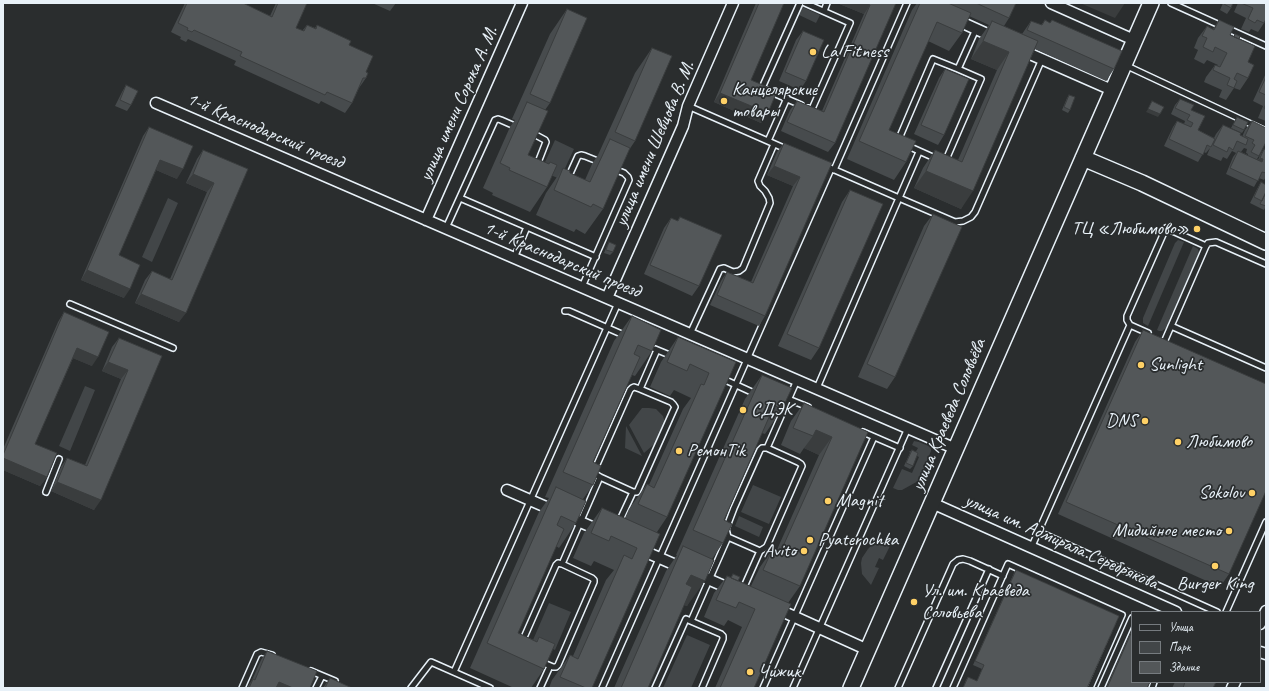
<!DOCTYPE html>
<meta charset="utf-8">
<style>
body{margin:0}
#map{position:relative;width:1269px;height:691px;overflow:hidden;background:#2a2d2e;font-family:Caveat,sans-serif}
canvas{display:block}
.frame{position:absolute;inset:0;border:4px solid #e8f1f8;pointer-events:none}
.legend{position:absolute;left:1131px;top:611px;width:130px;height:72px;box-sizing:border-box;background:#2a2d2e;border:1px solid #767b7f;margin:0;padding:5px 7px;list-style:none;font-size:12px;color:#e8f1f8}
.legend li{display:flex;align-items:center;gap:8px;height:20px}
.legend b{width:20px;border:1px solid #767b7f}
</style>
<div id="map">
<canvas width="1269" height="691"></canvas>
<div class="frame"></div>
<ul class="legend">
<li><b style="height:5px;background:#2a2d2e"></b>Улица</li>
<li><b style="height:11px;background:#424648"></b>Парк</li>
<li><b style="height:11px;background:#535759"></b>Здание</li>
</ul>
</div>
<script>
const context = document.querySelector('canvas').getContext('2d');
context.lineJoin = 'round';
function fill(path, color) { context.fillStyle = color; context.fill(path, 'evenodd'); }
const toPath = rows => new Path2D(rows.map(r => 'M' + r).join(''));
function stroke(path, color, width, dash) { context.strokeStyle = color; context.lineWidth = width; context.lineCap = dash ? 'butt' : 'round'; context.setLineDash(dash || []); context.stroke(path); }
function drawText(font, color, halo, rows, align = 'center') {
  context.font = font + ' Caveat,sans-serif'; context.lineWidth = 3.5; context.setLineDash([]); context.textBaseline = 'middle'; context.strokeStyle = halo; context.fillStyle = color; for (const [text, x, y, turn = 0] of rows) {
    context.save(); context.translate(x, y); context.rotate((+turn || 0) * Math.PI / 180); context.textAlign = isNaN(turn) ? turn : align; if (halo) context.strokeText(text, 0, 0); context.fillText(text, 0, 0); context.restore();
  }
}
fill(toPath([
 [800,6,820,15,816,23,797,14],
 [555,140,574,149,560,179,541,171],
 [168,198,178,203,152,262,142,257],
 [1178,240,1184,242,1148,326,1143,323,1143,318,1175,243],
 [1193,246,1198,249,1199,253,1166,328,1162,331,1159,331,1157,330],
 [85,386,95,390,70,451,59,446],
 [642,408,649,408,656,409,663,416,665,423,659,440,644,453,629,425],
 [626,426,642,456,625,448],
 [914,441,919,442,931,447,931,451,920,478,920,480,902,490,898,490,893,488,902,469,912,473,919,457,909,452,910,451,915,453,918,448,912,445],
 [753,485,781,497,769,524,741,512],
 [739,516,763,527,759,537,735,526],
 [886,542,892,542,883,560,879,558,875,567,879,568,871,585,862,574,861,563,862,558,868,549,872,545],
 [549,603,571,612,555,650,533,640],
 [687,635,710,645,691,688,663,688]
]), '#424648');
const lane = toPath([
 [800,3,762,88,801,105],
 [805,3,850,23,812,109,808,108],
 [1171,3,1266,46],
 [824,11,827,3],
 [1125,65,1266,131],
 [688,106,786,149],
 [532,133,545,140,546,142,537,165],
 [768,141,787,98],
 [898,141,933,59,958,69,976,29],
 [908,146,937,159],
 [945,162,981,79,958,69],
 [828,167,899,198,919,152],
 [834,170,907,3],
 [568,178,578,156,581,155,585,156,600,162],
 [460,198,527,227,514,258],
 [527,227,596,257],
 [446,228,495,120,498,119,501,120,517,127],
 [582,287,629,180,628,177,624,173,614,169],
 [70,304,173,348],
 [565,311,569,311,626,336],
 [1171,326,1266,368],
 [1148,333,1130,325,1127,320,1127,316,1166,228,1206,246],
 [690,334,720,269,724,268,733,272,739,271,743,268,770,203,769,198,765,191,760,186,758,181,774,144],
 [1165,340,1206,246,1208,243,1216,242,1266,264],
 [655,349,672,356],
 [721,378,756,394],
 [817,388,899,198,955,222,963,221,971,217,975,212,1042,59],
 [788,399,808,407],
 [863,432,900,448],
 [600,477,633,492,637,492,674,409,675,407,673,404,671,402,640,389],
 [46,492,59,459],
 [619,522,633,492],
 [1039,532,1217,612],
 [728,537,760,551],
 [1032,546,1130,325],
 [743,589,760,551,765,548,767,546,802,466,801,464,798,462,767,448,797,380],
 [1226,612,1266,522],
 [691,621,728,537,726,529,734,508,760,450,762,448,767,448],
 [522,642,556,565,558,563,562,564,600,477,595,474,595,469,630,390,632,388,634,387,640,389,657,350],
 [541,662,553,667,556,667,558,665,594,582,594,580,592,578,562,564],
 [311,671,335,681],
 [454,672,618,303],
 [242,688,257,654,261,652,272,655],
 [316,688,322,676],
 [411,688,431,662,490,688],
 [540,688,550,666],
 [602,688,831,169],
 [655,688,686,619,721,634,723,636,723,639,702,688],
 [763,688,874,437],
 [793,688,908,428],
 [898,688,953,564,958,560,963,559,970,561,1003,576],
 [936,688,989,569],
 [953,688,1008,564,1122,615,1090,688],
 [1101,688,1132,618],
 [1152,688,1154,682]
]);
const street = toPath([
 [1051,3,1134,40],
 [954,19,996,38],
 [1021,50,1112,90],
 [156,103,956,449],
 [426,220,522,3],
 [607,298,683,126,688,106,733,3],
 [507,490,601,531],
 [932,503,1176,612],
 [639,549,733,590],
 [775,608,868,650],
 [1260,624,1266,611],
 [1260,652,1266,654],
 [1232,688,1235,682]
]);
const secondary = toPath([
 [1083,158,1142,183,1266,242],
 [851,688,1151,3]
]);
stroke(lane, '#e8f1f8', 8);
stroke(street, '#e8f1f8', 13);
stroke(secondary, '#e8f1f8', 18);
stroke(lane, '#2a2d2e', 5);
stroke(street, '#2a2d2e', 10);
stroke(secondary, '#2a2d2e', 15);
fill(toPath([
 [185,3,243,3,270,16,276,3,307,3,296,28,302,31,307,25,315,28,317,25,349,45,366,72,366,78,359,88,352,103,345,113,321,101,319,104,234,65,236,61,188,39,186,42,180,39,181,37,171,32],
 [372,3,396,3,390,11],
 [756,3,784,3,751,80,768,113,761,123,714,102],
 [837,3,896,3,835,143,828,152,781,131,790,110,797,101,822,111,864,14],
 [917,3,1016,3,1009,18,1004,26,1022,34,1031,21,1041,25,1045,20,1050,23,1052,20,1114,69,1106,81,1035,49,961,209,914,188,923,168,935,150,958,160,997,70,971,59,979,39,989,25,969,16,962,33,949,51,928,41,889,130,906,162,894,180,847,159,912,10],
 [1223,3,1233,3,1231,8,1227,14,1220,10],
 [1238,3,1266,3,1264,23,1258,32,1251,29,1249,32,1241,29,1246,18,1234,12],
 [567,9,550,103,545,110,528,155,549,164,550,162,547,187,530,212,492,195,493,193,483,188,510,127,515,120,512,119,550,34],
 [1219,20,1230,35,1234,37,1235,34,1239,39,1248,62,1248,78,1240,90,1234,88,1226,100,1219,97,1222,90,1204,82,1206,77,1215,65,1217,66,1218,65,1207,60,1204,64,1194,59,1198,50,1194,48,1198,38,1207,26,1213,29],
 [803,31,806,81,800,90,779,81,796,40],
 [652,48,635,141,629,150,603,209,585,234,576,229,574,232,536,215,546,193,563,168,570,173,585,180,592,164,598,155,635,73],
 [945,69,944,135,938,145,914,134,939,78],
 [1266,73,1266,121,1258,118,1263,106,1253,101],
 [126,85,131,105,127,111,115,106,122,92],
 [1069,95,1070,110,1068,113,1062,110,1067,98],
 [1180,99,1191,110,1198,130,1214,138,1216,134,1223,125,1242,137,1245,130,1252,121,1259,156,1257,159,1258,160,1260,155,1264,149,1266,150,1266,177,1264,180,1259,178,1254,187,1226,174,1233,157,1236,153,1232,151,1227,159,1223,157,1221,161,1207,155,1210,148,1206,153,1204,152,1198,162,1164,146,1173,127,1177,121,1184,124,1185,121,1171,114,1175,105],
 [1244,148,1247,149,1246,153,1248,154,1248,155,1241,152],
 [1237,117,1244,130,1242,133,1231,128],
 [149,127,177,179,156,170,119,255,124,298,81,280,143,136],
 [784,143,832,163,765,316,759,326,710,305,721,281,727,272,751,282,793,186,767,175,777,152],
 [203,150,248,169,179,322,135,303,145,280,152,271,170,279,207,192,186,183,197,159],
 [1261,182,1266,185,1266,208,1265,208,1264,210,1250,203,1257,189],
 [850,190,819,348,811,360,778,346,842,202],
 [933,214,895,377,887,389,858,377,924,226],
 [680,217,699,286,692,296,644,274,664,228,671,218,677,221],
 [609,242,613,252,610,255,604,253,607,246],
 [64,312,92,366,73,358,35,444,47,477,40,486,3,470,3,449,58,322],
 [632,316,652,351,635,376,632,375,593,462,593,485,583,499,576,523,559,548,556,546,518,633,536,641,539,637,544,669,531,688,514,688,470,668,539,512,549,498,545,497,614,341],
 [1143,330,1229,574,1220,587,1058,514,1135,342],
 [678,337,736,362,667,517,657,532,592,688,549,688,552,680,570,655,573,656,606,580,614,570,594,561,591,566,573,558,584,533,602,508,625,518,629,509,647,484,649,485,683,409,691,398,674,390,670,396,650,387,661,362],
 [119,338,162,356,94,510,51,491,61,467,67,458,85,465,121,379,102,371,112,347],
 [762,375,782,409,765,434,762,433,724,520,723,543,712,559,687,606,684,605,648,688,614,688,666,571,677,555,676,555,745,399],
 [804,403,868,432,800,586,788,603,754,688,715,688,742,627,728,620,724,626,704,617,714,593,727,576,731,577,733,574,738,581,751,586,760,567,772,550,776,552,819,455,804,448,800,454,781,445,791,421],
 [912,450,913,466,910,469,904,466,910,453],
 [1016,570,1087,688,963,688,966,680,968,677,977,681,982,669,973,665,1014,573],
 [1132,629,1132,682,1147,688,1106,688],
 [267,651,310,688,247,688,252,680,261,660],
 [330,678,352,688,323,688],
 [1175,682,1216,682,1213,688,1172,688]
]), '#474b4d');
fill(toPath([
 [837,3,865,3,870,5,864,14],
 [1080,3,1125,3,1115,18],
 [983,41,1009,52,997,70,971,59],
 [720,93,768,113,761,123,714,102],
 [1148,109,1160,114,1158,117,1146,112],
 [1260,158,1263,159,1259,166,1256,164],
 [160,160,183,169,177,179,154,169],
 [774,166,800,177,793,186,767,175],
 [926,171,973,191,961,209,914,188],
 [193,174,214,183,207,192,186,183],
 [87,270,130,289,124,298,81,280],
 [141,294,186,313,179,322,135,303],
 [77,348,98,357,92,366,70,357],
 [108,362,128,370,121,379,102,371],
 [816,430,832,437,819,455,804,448,813,436],
 [3,458,47,477,40,486,3,470],
 [57,482,101,500,94,510,51,491],
 [691,575,705,581,687,606,673,600],
 [279,682,293,688,275,688]
]), '#3a3d3e');
const building = toPath([
 [187,3,243,3,272,17,278,3,307,3,296,28,304,31,307,25,316,29,317,25,351,41,349,45,373,56,366,72,368,73,366,78,363,78,352,103,327,92,325,95,240,56,242,52,194,30,192,32,187,30,188,28,178,23,187,3],
 [759,3,784,3,751,80,777,91,768,113,720,93,759,3],
 [865,3,896,3,835,143,787,122,797,101,824,112,870,5,865,3],
 [920,3,948,3,971,13,962,33,937,22,889,130,916,141,906,162,859,141,920,3],
 [976,3,1016,3,1009,18,976,3],
 [1224,3,1233,3,1231,8,1224,4,1224,3],
 [1241,3,1266,3,1266,19,1264,23,1257,20,1255,23,1248,19,1253,8,1241,3],
 [567,9,587,18,550,103,530,94,567,9],
 [1045,20,1050,23,1052,20,1122,51,1114,69,1027,30,1031,21,1042,25,1045,20],
 [1219,20,1234,27,1230,35,1255,46,1248,62,1254,65,1248,78,1237,73,1234,79,1237,81,1234,88,1227,85,1230,78,1213,70,1215,65,1220,67,1227,53,1215,47,1213,52,1203,47,1207,38,1202,36,1207,26,1214,30,1219,20],
 [992,21,1038,41,973,191,926,171,935,150,962,162,1009,52,983,41,992,21],
 [803,31,824,40,806,81,785,72,803,31],
 [1235,34,1240,36,1239,39,1234,37,1235,34],
 [652,48,672,56,635,141,615,132,652,48],
 [945,69,969,79,944,135,921,125,945,69],
 [1266,77,1266,95,1259,92,1266,77],
 [126,85,138,91,131,105,120,100,126,85],
 [1069,95,1075,97,1070,110,1064,107,1069,95],
 [1180,99,1194,105,1191,110,1205,116,1198,130,1215,139,1211,147,1207,145,1203,155,1169,139,1177,121,1191,127,1193,123,1187,120,1190,115,1175,108,1180,99],
 [1152,101,1164,107,1160,114,1148,109,1152,101],
 [527,102,548,111,528,155,549,164,550,162,557,165,547,187,509,170,510,168,500,163,527,102],
 [1266,104,1266,109,1264,108,1266,104],
 [1237,117,1248,122,1244,130,1233,125,1237,117],
 [1252,121,1266,128,1266,142,1259,156,1251,152,1255,145,1252,143,1254,140,1245,136,1252,121],
 [1223,125,1241,133,1240,135,1248,139,1246,145,1237,141,1233,150,1229,147,1227,152,1213,145,1223,125],
 [149,127,193,146,183,169,160,160,119,255,140,265,130,289,87,270,149,127],
 [610,139,630,148,603,209,593,204,591,207,554,190,563,168,570,171,570,173,590,182,610,139],
 [784,143,832,163,765,316,717,295,727,272,753,283,800,177,774,166,784,143],
 [1264,149,1266,150,1266,173,1262,172,1258,181,1230,168,1238,151,1262,162,1263,159,1260,158,1264,149],
 [203,150,248,169,186,313,141,294,152,271,172,280,214,183,193,174,203,150],
 [1261,182,1266,185,1266,192,1262,201,1254,197,1261,182],
 [850,190,883,204,819,348,787,334,850,190],
 [1266,192,1266,206,1260,204,1266,192],
 [933,214,962,227,895,377,867,364,933,214],
 [680,217,722,235,699,286,650,265,671,218,678,221,680,217],
 [609,242,616,245,613,252,606,250,609,242],
 [64,312,109,332,98,357,77,348,35,444,57,453,47,477,3,458,3,455,64,312],
 [632,316,661,330,652,351,638,345,634,354,640,357,593,462,601,466,593,485,563,472,632,316],
 [1143,330,1266,384,1266,491,1229,574,1066,502,1143,330],
 [678,337,736,362,667,517,638,504,647,484,654,488,701,384,704,385,709,373,690,364,687,371,667,362,678,337],
 [119,338,162,356,101,500,57,482,67,458,87,466,128,370,108,362,119,338],
 [762,375,792,388,782,409,769,403,764,413,770,415,724,520,732,524,723,543,693,530,762,375],
 [804,403,868,432,800,586,763,570,772,550,780,553,832,437,816,430,813,436,793,428,804,403],
 [912,450,918,453,913,466,906,463,912,450],
 [556,487,586,501,576,523,561,516,557,525,564,529,518,633,537,642,539,637,555,644,544,669,487,643,556,487],
 [602,508,660,534,592,688,586,688,560,677,570,655,578,659,624,555,632,559,637,548,611,536,609,541,591,533,602,508],
 [683,546,714,560,705,581,691,575,686,584,692,587,648,688,621,688,683,546],
 [1016,570,1119,616,1087,688,963,688,968,677,977,681,984,665,975,661,1016,570],
 [733,574,740,577,738,581,731,578,733,574],
 [727,576,791,604,754,688,720,688,755,609,739,602,736,608,716,600,727,576],
 [1132,631,1132,682,1150,682,1147,688,1107,688,1132,631],
 [267,651,317,671,310,688,293,688,279,682,276,688,249,688,253,679,255,680,267,651],
 [330,678,352,688,325,688,330,678],
 [1185,682,1216,682,1213,688,1183,688,1185,682]
]);
fill(building, '#535759');
stroke(building, '#3a3d3e', 1);
for (const [x, y, r, color] of [
 [813,52,4,"#ffd166"],
 [724,101,4,"#ffd166"],
 [1197,229,4,"#ffd166"],
 [1141,365,4,"#ffd166"],
 [743,410,4,"#ffd166"],
 [1145,421,4,"#ffd166"],
 [1178,442,4,"#ffd166"],
 [679,451,4,"#ffd166"],
 [1252,493,4,"#ffd166"],
 [828,501,4,"#ffd166"],
 [1229,531,4,"#ffd166"],
 [810,540,4,"#ffd166"],
 [804,551,4,"#ffd166"],
 [1215,566,4,"#ffd166"],
 [914,602,4,"#ffd166"],
 [750,672,4,"#ffd166"]
]) { const dot = new Path2D(); dot.arc(x, y, r, 0, 2 * Math.PI); context.fillStyle = color; context.fill(dot); stroke(dot, '#2a2d2e', 1.5); }
drawText('19px', '#e8f1f8', '#2a2d2e', [
 ["La Fitness",821,52],
 ["Канцелярские",732,90],
 ["товары",732,112],
 ["ТЦ «Любимово»",1189,229,"right"],
 ["Sunlight",1149,365],
 ["СДЭК",751,410],
 ["DNS",1137,421,"right"],
 ["Любимово",1186,442],
 ["РемонTik",687,451],
 ["Sokolov",1244,493,"right"],
 ["Magnit",836,501],
 ["Мидийное место",1221,531,"right"],
 ["Pyaterochka",818,540],
 ["Avito",796,551,"right"],
 ["Burger King",1215,584,"center"],
 ["Ул. им. Краеведа",922,591],
 ["Соловьева",922,613],
 ["Чижик",758,672]
], 'left');
drawText('19px', '#e8f1f8', '#2a2d2e', [
 ["улица имени Сорока А. М.",459,104,-66],
 ["1-й Краснодарский проезд",265,131,23],
 ["улица имени Шевцова В. М.",655,144,-67],
 ["1-й Краснодарский проезд",562,260,23],
 ["улица Краеведа Соловьёва",949,415,-67],
 ["улица им. Адмирала Серебрякова",1061,542,24]
]);
</script>
